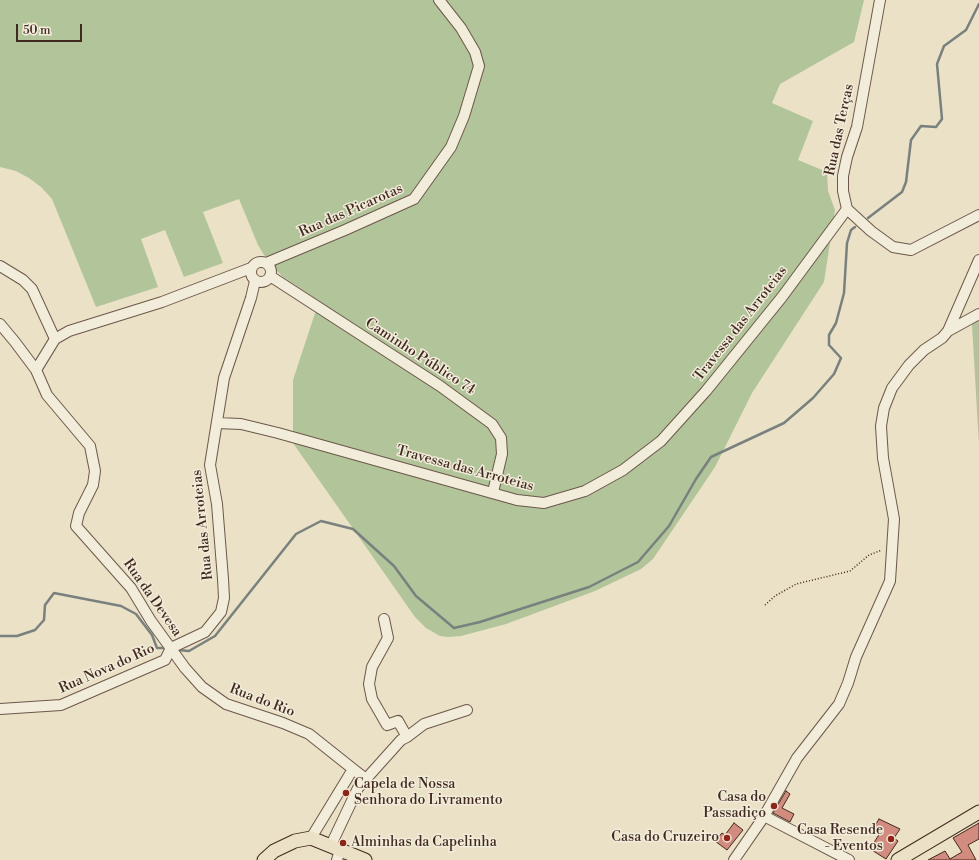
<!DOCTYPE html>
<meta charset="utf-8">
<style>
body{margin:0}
#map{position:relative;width:979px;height:860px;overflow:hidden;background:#ebe1c6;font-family:"Libre Bodoni",serif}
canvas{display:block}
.scale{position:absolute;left:16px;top:24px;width:66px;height:18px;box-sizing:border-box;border:2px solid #422920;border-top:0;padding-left:5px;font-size:12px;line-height:14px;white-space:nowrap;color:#422920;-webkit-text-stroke:3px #f2ecda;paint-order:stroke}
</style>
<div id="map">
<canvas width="979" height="860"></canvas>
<div class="scale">50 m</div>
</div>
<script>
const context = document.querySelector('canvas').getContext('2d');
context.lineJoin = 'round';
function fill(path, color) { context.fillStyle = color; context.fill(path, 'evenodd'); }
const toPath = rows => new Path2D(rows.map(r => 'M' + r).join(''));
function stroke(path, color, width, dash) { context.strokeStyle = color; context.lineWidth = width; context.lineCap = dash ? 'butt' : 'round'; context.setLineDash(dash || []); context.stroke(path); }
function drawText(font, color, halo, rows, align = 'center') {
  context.font = font + ' "Libre Bodoni",serif'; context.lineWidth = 3; context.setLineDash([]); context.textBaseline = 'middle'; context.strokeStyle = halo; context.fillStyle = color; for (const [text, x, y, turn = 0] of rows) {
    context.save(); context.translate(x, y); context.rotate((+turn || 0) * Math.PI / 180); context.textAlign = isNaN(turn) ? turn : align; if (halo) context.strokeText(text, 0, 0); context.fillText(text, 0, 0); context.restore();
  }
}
fill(toPath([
 [0,0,864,0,854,42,780,84,772,103,813,121,798,160,827,172,828,191,835,210,824,282,752,393,715,467,653,559,641,569,595,591,506,624,461,636,448,637,440,636,426,628,415,617,293,443,293,380,319,301,283,277,269,263,258,245,239,199,203,212,223,263,184,277,165,230,141,239,158,287,96,307,52,199,41,187,29,178,16,171,0,167],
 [979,319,979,445,972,325,972,323]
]), '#b1c49a');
stroke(toPath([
 [868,218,902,192,906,182,911,140,921,126,936,127,942,119,937,64,944,46,966,30,979,4],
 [0,636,17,636,35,630,44,620,45,605,54,593,121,606,136,614,152,635,157,648,163,648],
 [178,650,189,651,215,636,296,534,321,521,353,529,394,566,416,596,454,628,480,622,589,587,638,562,669,526,696,479,711,457,784,423,813,398,834,374,841,358,829,345,829,335,836,323,844,293,847,243,851,230,855,227]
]), '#79817f', 2.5);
const building = toPath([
 [786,791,790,794,782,808,794,814,790,822,773,813,786,791],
 [879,819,900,829,894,838,898,841,886,859,870,849,880,833,873,829,879,819],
 [734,823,743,830,727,850,715,841,722,833,725,835,734,823],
 [979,823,979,839,968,845,976,860,928,860,945,851,950,859,962,852,953,838,979,823]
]);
fill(building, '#d28b7f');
stroke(building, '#422920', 1);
const minor = toPath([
 [880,0,857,127,847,157,843,176,843,191,847,209,871,231,893,247,911,250,979,215],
 '251 272a10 10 0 1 1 20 0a10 10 0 1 1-20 0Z',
 [266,263,345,230,414,199,451,147,464,116,479,66,475,52,461,28,439,0],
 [0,266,23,280,32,289,55,339],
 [270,276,440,386,492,424,501,438,502,454,493,492],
 [0,324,15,342,36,370,47,395,90,446,95,471,93,485,79,513,76,526,131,588,151,621,185,668,202,687,226,704,283,723,309,734,353,769],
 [948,331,979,314],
 [36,370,55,339,69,331,162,302,251,268],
 [217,423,241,424,278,433,517,500,544,503,585,491,623,470,661,441,706,391,782,297,847,209],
 [171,648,205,632,221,612,224,598,223,579,217,504,210,465,224,378,251,298,255,281],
 [0,709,61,705,165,660,171,648],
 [407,737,424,724,467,710],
 [366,779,401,740,407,737,398,721,387,725,372,699,369,684,372,667,388,638,384,619],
 [764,816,849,860],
 [311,838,353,769,366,779,358,788,331,845],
 [337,860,340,850],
 [734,860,763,818,797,758,839,704,848,683,856,657,890,581,894,519,883,458,881,426,884,408,892,388,909,365,924,350,942,338,948,331,979,260]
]);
const major = toPath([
 [264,860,274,851,295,841,311,838,365,860],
 [898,860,979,812]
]);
stroke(minor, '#6c574a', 12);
stroke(major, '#422920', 15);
stroke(toPath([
 [765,605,775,596,796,584,850,571,869,555,882,550]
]), '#422920', 1.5, [1, 2]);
stroke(minor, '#f2ecda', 10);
stroke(major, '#ebe1c6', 13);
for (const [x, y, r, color] of [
 [346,793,4,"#8f2418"],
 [774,806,4,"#8f2418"],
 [727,838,4,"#8f2418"],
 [891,839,4,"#8f2418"],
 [343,843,4,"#8f2418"]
]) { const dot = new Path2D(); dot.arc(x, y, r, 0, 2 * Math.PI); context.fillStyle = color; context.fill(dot); stroke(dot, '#f2ecda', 1.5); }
drawText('14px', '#422920', '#f2ecda', [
 ["Rua das Terças",840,130,-78],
 ["Rua das Picarotas",351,211,-24],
 ["Travessa das Arroteias",741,324,-52],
 ["Caminho Público 74",420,357,33],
 ["Travessa das Arroteias",465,469,15],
 ["Rua das Arroteias",203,525,-96],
 ["Rua da Devesa",152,598,55],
 ["Rua Nova do Rio",107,669,-24],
 ["Rua do Rio",262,701,21]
]);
drawText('14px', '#422920', '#f2ecda', [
 ["Capela de Nossa",354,785,"left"],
 ["Senhora do Livramento",354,801,"left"],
 ["Casa do",766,798],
 ["Passadiço",766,814],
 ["Casa Resende",883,831],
 ["- Eventos",883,847],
 ["Casa do Cruzeiro",719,838],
 ["Alminhas da Capelinha",351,843,"left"]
], 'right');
</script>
